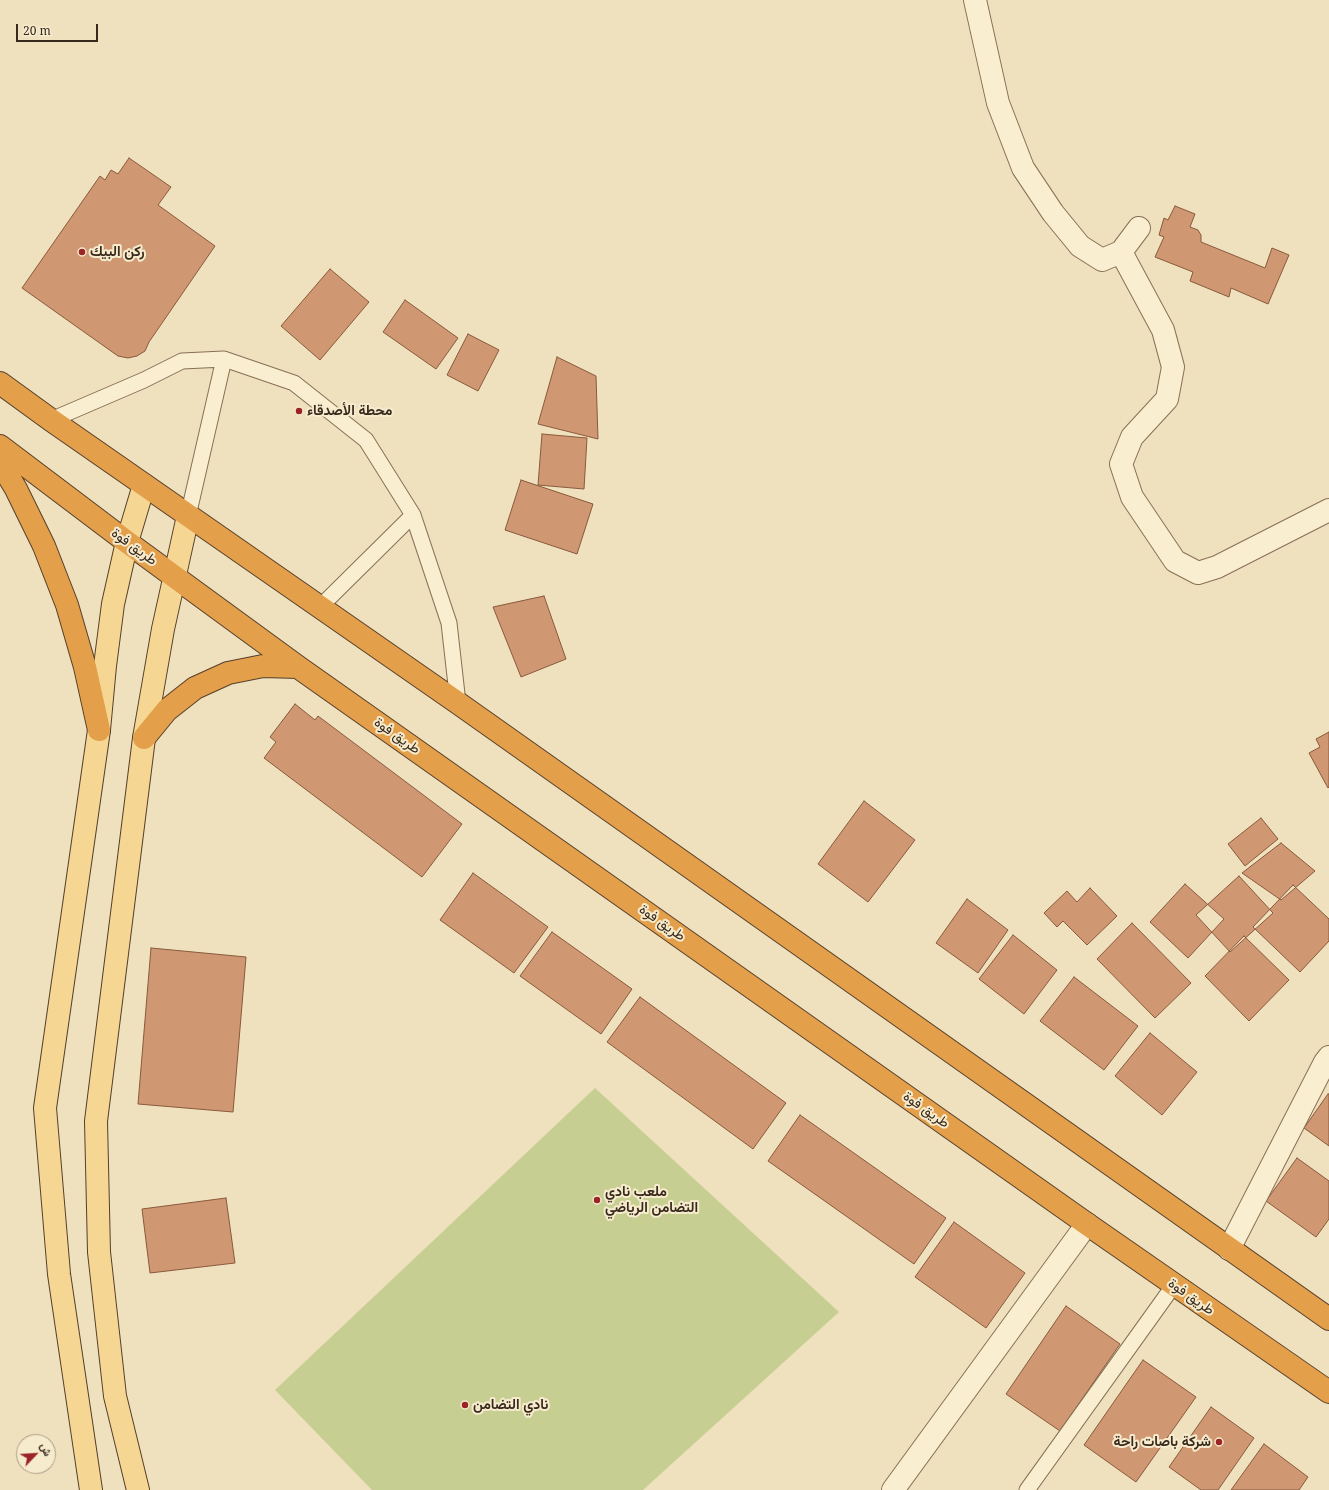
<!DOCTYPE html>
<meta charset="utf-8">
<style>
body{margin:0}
#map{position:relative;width:1329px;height:1490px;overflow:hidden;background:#efe0be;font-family:"Noto Serif",Vazirmatn,serif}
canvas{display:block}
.north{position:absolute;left:16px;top:1434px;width:40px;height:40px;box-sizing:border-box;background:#f7ebce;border:1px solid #aa9d86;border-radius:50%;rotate:65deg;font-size:11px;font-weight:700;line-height:16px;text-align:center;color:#37291b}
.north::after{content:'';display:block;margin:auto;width:14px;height:18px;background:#9a2426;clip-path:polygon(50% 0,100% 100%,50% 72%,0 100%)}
.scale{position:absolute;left:16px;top:24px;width:82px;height:18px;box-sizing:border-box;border:2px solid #37291b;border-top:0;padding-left:5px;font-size:12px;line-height:14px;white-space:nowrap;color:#37291b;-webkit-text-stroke:3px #f7ebce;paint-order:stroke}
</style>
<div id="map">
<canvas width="1329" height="1490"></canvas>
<div class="north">ش</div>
<div class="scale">20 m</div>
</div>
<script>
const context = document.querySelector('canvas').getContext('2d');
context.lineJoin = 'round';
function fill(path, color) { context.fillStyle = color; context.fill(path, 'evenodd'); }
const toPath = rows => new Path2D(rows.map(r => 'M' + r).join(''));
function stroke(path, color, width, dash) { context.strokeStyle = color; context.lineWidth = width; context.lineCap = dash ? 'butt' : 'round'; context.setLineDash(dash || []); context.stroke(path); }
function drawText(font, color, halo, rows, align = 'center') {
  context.font = font + ' "Noto Serif",Vazirmatn,serif'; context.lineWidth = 4; context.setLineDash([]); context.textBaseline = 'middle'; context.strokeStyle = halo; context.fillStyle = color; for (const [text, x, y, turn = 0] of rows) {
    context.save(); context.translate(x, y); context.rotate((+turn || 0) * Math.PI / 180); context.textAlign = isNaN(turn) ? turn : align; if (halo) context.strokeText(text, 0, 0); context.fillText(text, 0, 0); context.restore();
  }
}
fill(toPath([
 [595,1088,839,1312,643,1490,372,1490,275,1390]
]), '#c7ce92');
const building = toPath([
 [129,158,171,187,158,205,215,246,149,342,145,351,137,356,128,358,118,356,22,288,100,176,105,180,111,170,118,174,129,158],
 [1175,206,1195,214,1190,227,1198,230,1201,235,1201,242,1265,268,1272,248,1289,255,1268,304,1231,288,1229,297,1190,281,1193,272,1155,257,1164,237,1159,235,1164,218,1168,220,1175,206],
 [330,269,369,302,320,360,281,326,330,269],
 [405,300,458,338,436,369,383,332,405,300],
 [468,334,499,350,478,391,447,375,468,334],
 [557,357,596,376,598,439,538,424,557,357],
 [542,434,587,438,584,489,538,485,542,434],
 [521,480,593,504,577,554,505,530,521,480],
 [544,596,566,659,521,677,493,607,544,596],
 [295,704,315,720,318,716,462,824,422,877,264,758,276,742,270,737,295,704],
 [1329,732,1329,787,1328,788,1309,753,1320,747,1316,739,1329,732],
 [864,801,915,840,868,902,818,864,864,801],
 [1261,818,1278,839,1245,866,1228,844,1261,818],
 [1281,843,1315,871,1281,900,1242,873,1281,843],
 [473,873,548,927,514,973,440,920,473,873],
 [1239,876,1273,913,1230,952,1196,915,1239,876],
 [1185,884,1224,919,1188,958,1150,922,1185,884],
 [1293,885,1329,919,1329,941,1300,972,1253,927,1293,885],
 [1090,888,1117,916,1087,945,1063,921,1057,927,1044,913,1067,891,1077,902,1090,888],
 [967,899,1008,930,978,973,936,943,967,899],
 [1132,923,1191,983,1155,1018,1097,959,1132,923],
 [552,932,632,989,601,1034,520,976,552,932],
 [1013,935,1057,970,1024,1014,979,979,1013,935],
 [1244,936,1289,980,1249,1021,1205,976,1244,936],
 [151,948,246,957,233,1112,138,1104,151,948],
 [1074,977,1138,1026,1104,1070,1040,1021,1074,977],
 [640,997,786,1103,753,1149,607,1042,640,997],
 [1150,1033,1197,1072,1162,1115,1115,1076,1150,1033],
 [1328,1094,1329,1094,1329,1146,1304,1128,1328,1094],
 [800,1115,946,1218,914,1264,768,1161,800,1115],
 [1297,1158,1329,1181,1329,1219,1316,1237,1266,1201,1297,1158],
 [226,1198,235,1263,150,1273,142,1209,226,1198],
 [954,1222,1025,1273,986,1328,915,1277,954,1222],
 [1066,1306,1120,1344,1060,1431,1006,1394,1066,1306],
 [1143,1360,1196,1397,1136,1482,1084,1445,1143,1360],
 [1211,1407,1254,1438,1218,1490,1201,1490,1169,1467,1211,1407],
 [1264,1444,1308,1477,1299,1490,1231,1490,1264,1444]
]);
fill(building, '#cf9872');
stroke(building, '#88593b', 1);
const lane = toPath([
 [51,420,144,380,182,361,224,359,294,383,366,440,413,515,449,623,458,703],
 [188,516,224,359],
 [320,607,413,515],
 [1027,1490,1174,1285]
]);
const street = toPath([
 [975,0,998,103,1023,168,1053,213,1080,246,1102,260,1121,252,1139,228],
 [1121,252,1163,330,1173,367,1167,399,1132,437,1121,464,1132,497,1175,561,1198,573,1217,567,1329,510],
 [1229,1249,1325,1062,1329,1057],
 [893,1490,1087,1224]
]);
const primary = toPath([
 [91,1490,59,1274,45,1108,99,730,105,666,113,604,127,542,144,485],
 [138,1490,115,1396,99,1252,96,1121,144,738,163,629,188,516]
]);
const highway = toPath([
 [0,383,51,420,458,703,1329,1319],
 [0,446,127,542,298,667,1087,1224,1329,1392],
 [0,462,16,489,44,546,67,605,85,667,99,730],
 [144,738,167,710,195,688,228,673,263,666,298,667]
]);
stroke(lane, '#887056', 17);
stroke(street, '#887056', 24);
stroke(primary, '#553f2b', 24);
stroke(highway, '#553f2b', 24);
stroke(lane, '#faeed1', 15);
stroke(street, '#faeed1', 22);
stroke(primary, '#f5d693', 22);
stroke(highway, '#e39f4a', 22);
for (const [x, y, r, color] of [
 [82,252,4,"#9a2426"],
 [299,411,4,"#9a2426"],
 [597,1200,4,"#9a2426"],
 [465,1405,4,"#9a2426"],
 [1219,1442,4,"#9a2426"]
]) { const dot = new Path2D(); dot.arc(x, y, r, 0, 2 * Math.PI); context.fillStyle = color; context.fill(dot); stroke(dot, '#f7ebce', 1.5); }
drawText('bold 14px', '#37291b', '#f7ebce', [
 ["ركن البيك",90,252],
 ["محطة الأصدقاء",307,411],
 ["ملعب نادي",605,1192],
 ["التضامن الرياضي",605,1208],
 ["نادي التضامن",473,1405],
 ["شركة باصات راحة",1211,1442,"right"]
], 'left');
drawText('14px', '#37291b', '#f7ebce', [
 ["طريق فوة",134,547,36],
 ["طريق فوة",397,736,35],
 ["طريق فوة",662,923,35],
 ["طريق فوة",926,1110,35],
 ["طريق فوة",1191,1297,35]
]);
</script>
